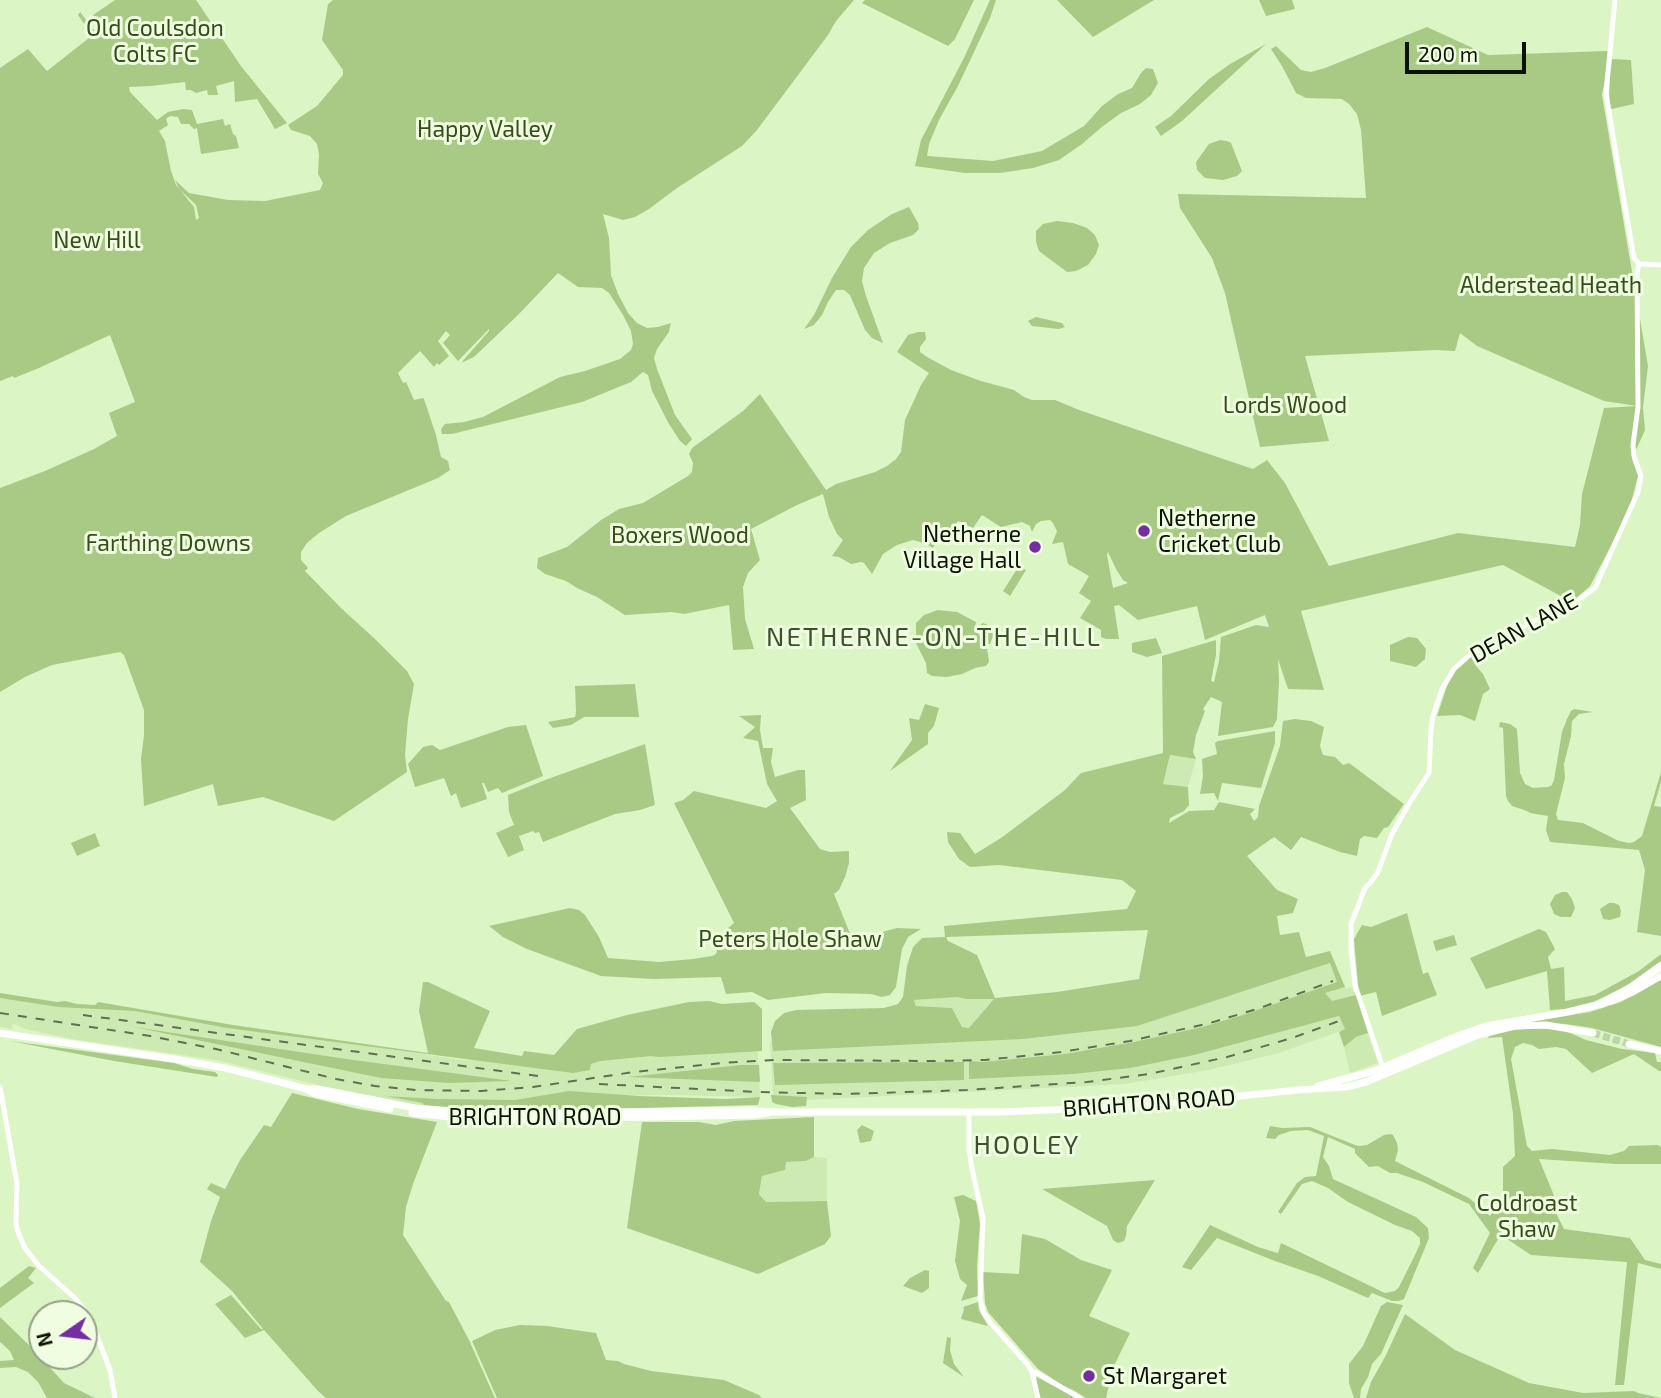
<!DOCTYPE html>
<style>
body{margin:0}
#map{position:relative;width:1661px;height:1398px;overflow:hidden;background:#dcf5c5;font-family:"Exo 2",sans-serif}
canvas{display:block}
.north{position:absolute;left:28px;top:1300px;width:70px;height:70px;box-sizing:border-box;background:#effee1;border:2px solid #94a088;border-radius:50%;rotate:256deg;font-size:19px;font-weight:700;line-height:28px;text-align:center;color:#0b1203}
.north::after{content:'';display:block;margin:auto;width:24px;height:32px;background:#752da0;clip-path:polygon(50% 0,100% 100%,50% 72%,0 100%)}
.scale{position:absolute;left:1405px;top:42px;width:121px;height:32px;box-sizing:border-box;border:4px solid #0b1203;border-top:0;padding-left:9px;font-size:21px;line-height:24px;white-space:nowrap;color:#0b1203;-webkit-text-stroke:5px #effee1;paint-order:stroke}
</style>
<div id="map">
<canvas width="1661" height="1398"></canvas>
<div class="north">N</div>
<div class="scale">200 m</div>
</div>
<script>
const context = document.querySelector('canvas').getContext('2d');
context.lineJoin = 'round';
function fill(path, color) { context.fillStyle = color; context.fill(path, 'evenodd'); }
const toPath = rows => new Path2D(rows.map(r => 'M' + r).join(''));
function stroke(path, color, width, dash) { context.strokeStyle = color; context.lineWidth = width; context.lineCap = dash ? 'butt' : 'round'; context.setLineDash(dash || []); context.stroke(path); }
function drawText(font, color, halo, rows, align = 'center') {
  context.font = font + ' "Exo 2",sans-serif'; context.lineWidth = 6; context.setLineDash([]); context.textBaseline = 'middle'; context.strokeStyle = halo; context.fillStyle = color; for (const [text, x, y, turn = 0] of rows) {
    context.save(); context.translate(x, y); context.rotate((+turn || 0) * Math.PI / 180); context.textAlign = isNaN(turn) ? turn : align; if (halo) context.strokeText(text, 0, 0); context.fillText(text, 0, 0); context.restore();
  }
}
fill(toPath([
 [1170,755,1196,759,1188,787,1163,784],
 [1330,963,1346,989,1351,987,1356,995,1353,995,1358,1025,1279,1053,1209,1070,1125,1084,807,1100,773,1097,770,1041,988,1036,1144,1016,1237,994],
 [957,997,966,999,995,998,970,1028,962,1027,952,1008,916,1006,914,1000],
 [0,998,135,1011,462,1060,569,1062,757,1041,760,1097,666,1095,569,1096,513,1103,424,1103,424,1107,359,1095,216,1060,72,1039,25,1029,12,1023,13,1029,0,1027],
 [1368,1033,1378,1063,1350,1073,1344,1047,1356,1037],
 [814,1157,827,1158,827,1201,766,1202,759,1194,762,1176,785,1170,785,1162,806,1161]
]), '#ceeab3');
fill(toPath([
 [115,0,196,0,241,66,287,123,275,129,257,99,235,102,234,81,216,86,218,95,208,95,207,90,196,93,191,90,186,90,185,82,151,86,129,87,130,92,157,120,168,112,183,109,192,110,197,124,223,119,225,126,230,124,233,134,236,136,239,148,201,154,197,128,194,129,189,124,181,124,178,117,170,116,166,119,168,125,159,131,165,141,171,171,176,185,194,207,196,220,199,218,196,205,179,189,175,180,189,193,228,200,265,201,320,190,323,183,318,174,319,154,317,144,310,136,291,130,288,125,317,106,343,75,343,70,322,40,328,4,333,0,854,0,836,21,828,35,757,130,742,146,677,188,649,209,635,217,623,220,603,214,609,238,611,275,618,294,628,313,637,323,647,328,658,327,671,323,669,332,657,349,654,358,657,369,675,415,692,439,686,446,680,441,669,424,652,391,648,375,643,372,631,382,582,402,452,434,442,434,441,429,445,424,464,422,483,417,560,377,585,371,620,359,631,350,633,344,631,331,623,315,609,293,602,288,578,287,558,273,518,315,474,357,461,363,489,331,489,329,458,361,443,343,450,335,446,331,438,341,449,356,439,365,437,363,434,367,420,351,398,373,403,383,406,382,414,400,423,398,424,399,436,435,441,457,448,461,450,470,438,478,346,516,319,533,307,543,301,552,301,560,308,568,305,571,341,608,375,639,407,671,414,684,408,719,405,755,407,772,334,821,263,797,218,806,213,784,144,806,141,759,144,735,144,710,124,655,120,652,52,665,25,677,0,692,0,488,45,471,94,449,117,436,109,413,135,402,110,335,39,368,14,378,13,376,0,381,0,68,28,49,47,71,89,38,85,25,78,15,80,12,95,31,98,22,93,15],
 [865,0,974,0,955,39,948,46,862,3],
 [990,0,996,0,990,18,958,86,939,120,929,144,927,156,993,161,1042,151,1084,126,1102,106,1118,94,1132,88,1141,73,1146,68,1153,69,1158,83,1151,95,1140,104,1121,113,1103,126,1082,144,1059,160,1033,168,1000,173,965,173,915,166,921,140,964,58],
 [1057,0,1154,0,1093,37],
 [1259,0,1292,0,1295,9,1266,16],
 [1427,27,1488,55,1607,51,1610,55,1602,95,1648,366,1643,407,1645,430,1632,459,1638,476,1629,511,1590,586,1572,602,1503,565,1301,611,1324,690,1288,689,1278,659,1279,681,1277,719,1273,727,1218,736,1222,702,1211,697,1203,709,1205,711,1196,735,1193,752,1196,759,1170,755,1163,784,1188,787,1189,805,1184,811,1170,818,1169,823,1189,811,1214,810,1219,802,1255,809,1250,814,1254,821,1258,817,1259,806,1280,746,1283,721,1295,719,1311,721,1324,727,1320,746,1323,755,1335,757,1343,765,1349,763,1404,804,1388,827,1384,828,1377,838,1364,836,1360,839,1357,856,1340,852,1301,837,1291,850,1274,837,1247,856,1277,890,1298,899,1293,913,1277,916,1280,935,1299,932,1306,957,1330,951,1345,987,1325,993,1332,1001,1356,995,1368,1033,1356,1037,1344,1047,1339,1032,1345,1029,1339,1016,1194,1055,1130,1068,1073,1074,969,1079,969,1061,983,1062,1065,1054,1134,1042,1202,1027,1243,1015,1337,982,1330,963,1137,1026,1023,1039,773,1051,771,1032,775,1021,784,1013,796,1010,884,1008,898,1004,903,997,907,966,913,947,922,938,945,937,944,926,1127,909,1136,891,1122,880,999,865,970,867,959,859,948,842,947,832,960,833,975,854,1001,838,1065,790,1081,773,1163,753,1162,656,1216,640,1216,655,1211,681,1214,682,1219,661,1221,637,1256,625,1269,627,1265,615,1205,640,1197,606,1138,620,1119,605,1114,606,1119,639,1106,639,1101,637,1101,630,1080,618,1091,601,1079,593,1089,576,1068,564,1063,542,1052,544,1057,531,1053,523,1050,520,1041,521,1036,524,1032,532,1030,526,1022,522,1001,527,982,515,973,528,958,521,946,539,940,536,933,548,924,543,913,540,897,545,883,554,872,574,864,563,861,562,851,564,839,557,832,556,843,540,837,534,829,517,823,494,797,505,751,529,760,560,748,573,743,587,745,619,754,649,733,650,729,605,684,614,672,612,625,615,597,597,577,588,566,581,545,574,537,568,538,558,567,547,601,520,619,509,643,503,688,476,692,472,693,463,689,454,692,448,743,411,760,394,826,490,836,484,875,472,887,466,896,459,901,452,905,420,921,385,929,373,897,352,908,335,918,332,925,332,926,339,920,347,920,352,927,357,951,370,981,381,1014,390,1024,397,1032,400,1055,400,1079,410,1253,469,1267,460,1285,483,1329,566,1458,533,1575,547,1580,525,1582,494,1604,408,1637,406,1604,401,1477,346,1460,333,1455,351,1435,350,1305,356,1329,441,1260,447,1225,293,1212,258,1180,208,1178,194,1366,198,1361,130,1357,114,1349,104,1342,99,1306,98,1296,93,1282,66,1271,49,1276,46,1301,70,1311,72,1325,68],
 [1108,552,1116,569,1123,580,1128,583,1113,588,1107,555],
 [1148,930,1139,979,1057,992,995,998,977,955,948,941,946,937],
 [957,997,966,999,994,999,969,1028,962,1027,952,1008,916,1006,914,1000],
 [1266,44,1182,121,1161,136,1155,127,1171,116,1209,79,1230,64],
 [1612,59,1631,60,1634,104,1612,109,1609,106,1610,68],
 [1220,140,1227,141,1231,143,1242,171,1237,176,1223,180,1205,178,1197,170,1196,162,1209,144],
 [909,207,918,223,919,229,913,235,890,243,874,253,864,268,862,281,866,296,883,343,872,338,865,330,850,295,844,290,836,290,828,302,822,315,814,325,804,329,814,315,832,278,851,247,868,230,892,214],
 [1057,221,1073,223,1087,228,1095,235,1099,245,1096,254,1088,265,1076,271,1067,272,1039,251,1036,242,1036,231,1043,224],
 [1036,317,1062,323,1065,327,1059,329,1032,326,1028,321],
 [1019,566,1026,570,1010,596,1003,591],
 [938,610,957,612,976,622,975,628,987,648,989,662,986,666,975,668,962,674,947,677,932,676,927,673,926,663,916,643,916,623,924,615],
 [983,623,988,625,994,634,990,644,988,644,979,631,980,625],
 [1408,637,1417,638,1426,649,1425,659,1416,667,1390,661,1390,645],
 [1156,638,1162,653,1147,657,1132,652,1132,643],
 [1472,653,1476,666,1483,674,1490,689,1483,694,1475,721,1460,715,1437,716,1451,674],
 [635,684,639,717,584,717,571,725,553,728,548,722,575,717,576,712,575,686],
 [925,704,939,708,934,726,928,733,928,744,890,771,912,740,909,718,919,720],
 [1574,709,1593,712,1579,714,1572,721,1571,736,1564,764,1565,778,1556,814,1558,820,1583,823,1619,841,1629,843,1634,842,1642,836,1661,772,1661,782,1654,806,1661,807,1661,936,1637,932,1645,870,1639,850,1550,842,1546,830,1548,816,1530,813,1527,811,1512,806,1508,801,1506,796,1503,728,1499,727,1500,722,1510,724,1517,729,1520,773,1525,784,1533,788,1548,787,1552,785,1554,780,1562,732,1567,719,1571,711],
 [761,715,760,730,763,748,773,748,771,762,775,777,798,770,805,770,806,800,790,808,820,849,830,852,849,851,849,863,845,877,839,890,834,894,857,951,876,935,882,932,897,928,921,929,908,937,902,949,896,987,890,995,882,997,871,994,826,993,768,1000,752,992,726,994,721,977,653,979,601,976,527,949,503,937,489,926,570,908,579,910,585,915,599,937,608,958,659,962,693,959,712,956,716,954,722,933,734,923,674,803,683,800,694,791,766,808,777,801,767,784,758,741,743,738,755,727,739,716],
 [526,725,543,776,502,793,498,788,488,792,484,783,482,783,487,799,461,808,456,793,451,796,444,778,415,787,408,764,423,747,432,745,440,750,508,727],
 [1275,731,1275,743,1261,788,1222,783,1218,801,1214,793,1200,794,1203,776,1202,759,1217,754,1215,743,1218,741],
 [645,744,655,805,640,810,615,814,543,842,539,832,535,833,533,831,519,836,524,850,508,857,496,833,514,825,509,812,508,795,545,780],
 [95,833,100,846,77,856,71,843],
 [1562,892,1567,892,1572,899,1575,908,1571,917,1561,917,1554,914,1550,904,1555,895],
 [1609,903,1614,903,1619,905,1621,911,1620,917,1610,920,1603,919,1600,909],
 [1407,913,1423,974,1428,972,1437,995,1382,1016,1376,992,1359,996,1354,939,1362,925,1371,927],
 [1539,929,1546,932,1555,949,1548,957,1551,969,1564,967,1565,1001,1595,995,1639,971,1661,954,1661,961,1626,986,1593,1002,1565,1009,1550,1010,1547,971,1486,989,1470,958],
 [1454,935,1457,945,1436,951,1433,941],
 [1661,980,1661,1047,1592,1028,1565,1024,1524,1022,1590,1012,1621,1002],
 [423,982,428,982,490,1011,474,1048,522,1056,524,1051,554,1055,577,1029,627,1015,689,1002,709,1001,722,1004,754,1002,762,1009,762,1051,660,1057,651,1056,600,1061,591,1064,590,1070,573,1073,227,1028,135,1011,58,1007,0,998,0,993,57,1002,65,1001,77,1004,95,1005,98,1002,233,1025,428,1053,419,1011],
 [134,1027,346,1059,512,1081,449,1083,381,1078],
 [1537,1028,1566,1031,1586,1040,1622,1049,1655,1053,1657,1062,1661,1062,1661,1071,1659,1071,1634,1054,1592,1073,1566,1049,1556,1047,1539,1049,1532,1045,1523,1043,1515,1047,1511,1059,1527,1146,1532,1151,1552,1149,1610,1155,1624,1151,1629,1146,1658,1145,1661,1147,1661,1164,1616,1164,1539,1159,1555,1198,1557,1215,1564,1229,1630,1238,1645,1260,1661,1264,1661,1269,1638,1263,1624,1385,1615,1385,1627,1262,1531,1255,1504,1237,1498,1239,1478,1273,1473,1268,1490,1233,1469,1204,1423,1182,1397,1173,1390,1173,1378,1166,1369,1167,1355,1153,1355,1149,1328,1137,1323,1157,1329,1166,1333,1179,1416,1217,1428,1228,1429,1238,1404,1299,1399,1301,1392,1301,1372,1293,1368,1298,1318,1276,1275,1261,1217,1238,1191,1270,1182,1267,1210,1225,1258,1247,1278,1253,1281,1243,1385,1293,1395,1291,1399,1287,1414,1257,1420,1244,1420,1238,1412,1231,1395,1225,1348,1202,1328,1188,1312,1181,1302,1184,1281,1214,1278,1212,1297,1183,1305,1177,1316,1176,1324,1136,1308,1130,1291,1131,1279,1135,1275,1139,1266,1138,1270,1126,1282,1128,1310,1127,1355,1145,1360,1146,1367,1145,1384,1135,1390,1134,1393,1135,1397,1143,1398,1150,1395,1161,1469,1198,1490,1216,1503,1199,1503,1167,1515,1156,1513,1114,1502,1037,1488,1038,1491,1034,1513,1030],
 [10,1041,174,1063,193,1069,215,1072,218,1075,217,1077,114,1061],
 [964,1062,964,1080,775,1085,773,1063],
 [741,1065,759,1065,760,1082,628,1077],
 [569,1091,639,1096,726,1099,760,1097,758,1105,492,1112,424,1107,423,1103,386,1096,437,1099,515,1100],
 [292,1093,358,1109,437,1122,413,1184,406,1207,403,1235,446,1301,449,1302,469,1340,495,1398,326,1398,318,1391,264,1330,245,1338,215,1304,231,1295,261,1329,263,1329,232,1291,200,1262,211,1221,220,1197,207,1189,211,1183,225,1189,240,1160,264,1125,271,1127],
 [771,1095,807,1097,806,1106,792,1107,776,1104,772,1102],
 [814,1117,814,1157,806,1161,786,1162,785,1170,762,1176,759,1194,766,1202,827,1201,831,1236,825,1244,758,1274,627,1228,642,1122,699,1122,716,1125,734,1121],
 [862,1125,874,1131,871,1141,860,1143,857,1130],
 [1155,1180,1127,1226,1126,1236,1124,1241,1118,1243,1113,1240,1107,1226,1042,1189],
 [963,1195,976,1201,980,1224,977,1266,978,1296,961,1301,967,1285,960,1279,955,1261,960,1221,954,1197],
 [1022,1234,1045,1239,1081,1260,1112,1270,1089,1316,1130,1333,1113,1368,1106,1398,1086,1398,1073,1390,1060,1385,1059,1383,1038,1369,988,1312,985,1303,983,1272,1019,1274],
 [29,1266,36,1268,28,1278,34,1283,0,1308,0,1288],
 [925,1270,929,1271,929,1288,922,1293,903,1286,910,1278],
 [978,1302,979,1310,988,1326,961,1319,964,1309,963,1307],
 [1387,1302,1403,1305,1381,1354,1372,1364,1368,1377,1361,1389,1360,1398,1354,1398,1349,1383,1349,1364,1363,1346,1381,1306],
 [1405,1314,1455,1350,1529,1383,1583,1393,1634,1391,1638,1393,1661,1398,1366,1398,1371,1382,1386,1355],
 [0,1317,33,1349,64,1383,95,1398,47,1398,38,1382,28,1372,16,1367,0,1368,0,1361,14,1360,10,1351,0,1342],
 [520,1325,547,1326,596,1333,606,1360,618,1361,624,1364,651,1371,724,1380,759,1395,762,1398,497,1398,472,1341,495,1330],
 [947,1337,951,1338,950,1350,954,1364,964,1377,943,1363],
 [1037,1377,1076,1398,1040,1398,1036,1379]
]), '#a8ca85');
stroke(toPath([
 [1593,1033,1629,1044]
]), '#bdd3a8', 7, [7, 3.5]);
stroke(toPath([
 [1383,1068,1355,985,1351,949,1351,924,1365,888,1371,882,1378,872,1392,834,1410,802,1429,773,1431,729,1433,716,1442,689,1454,669,1472,653,1512,634,1529,623,1547,615,1563,611,1595,588,1638,492,1641,476,1634,456,1633,445,1638,407,1637,273,1639,264],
 [0,1087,17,1184,16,1223,18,1232,25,1248,39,1266,75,1298,89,1315,110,1370,115,1398],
 [969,1112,969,1149,972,1169,983,1218,980,1298,983,1312,990,1322,1028,1365,1032,1372,1035,1372,1080,1398],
 [1032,1372,1038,1398]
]), '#fff', 5);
stroke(toPath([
 [1615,0,1606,93,1614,142,1634,258,1639,264,1661,265]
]), '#fff', 5);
stroke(toPath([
 [1610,1002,1634,992,1661,976]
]), '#fff', 6);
stroke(toPath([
 [0,1033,174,1059,225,1068,280,1082,306,1089,316,1094,390,1109],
 [1629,1044,1661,1051],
 [1318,1086,1374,1071,1457,1036,1486,1026,1568,1012,1601,1004],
 [306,1089,318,1089,415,1108,491,1114,750,1110,767,1112,1000,1112,1098,1108,1164,1104,1297,1090,1346,1087,1366,1082,1478,1035,1515,1026,1546,1025,1593,1033],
 [412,1113,460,1118,491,1120,757,1115,767,1113]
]), '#fff', 7);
stroke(toPath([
 [1601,1004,1632,987,1661,966]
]), '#fff', 8);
stroke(toPath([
 [0,1013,150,1036,216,1049,336,1079,375,1086,416,1090,481,1091,533,1087,634,1072,722,1063,775,1060,935,1061,985,1060,1061,1052,1130,1041,1210,1023,1260,1008,1333,981],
 [83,1015,545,1077],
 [599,1084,757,1092,847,1094,967,1090,1087,1082,1149,1074,1227,1057,1292,1038,1339,1021]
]), '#606f52', 2, [9, 9]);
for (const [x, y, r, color] of [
 [1144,531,7,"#752da0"],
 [1035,547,7,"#752da0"],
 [1089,1376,7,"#752da0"]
]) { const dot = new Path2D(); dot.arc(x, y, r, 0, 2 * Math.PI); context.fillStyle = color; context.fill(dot); stroke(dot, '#effee1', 2.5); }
drawText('23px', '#364d17', '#effee1', [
 ["Old Coulsdon",155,28],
 ["Colts FC",155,54],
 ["Happy Valley",485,129],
 ["New Hill",97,240],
 ["Alderstead Heath",1551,285],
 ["Lords Wood",1285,405],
 ["Boxers Wood",680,535],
 ["Farthing Downs",168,543],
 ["Peters Hole Shaw",790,939],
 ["Coldroast",1527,1203],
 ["Shaw",1527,1229]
]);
drawText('23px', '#0b1203', '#effee1', [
 ["Netherne",1158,518],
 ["Cricket Club",1158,544],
 ["Netherne",1021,534,"right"],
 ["Village Hall",1021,560,"right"],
 ["St Margaret",1103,1376]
], 'left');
drawText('23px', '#0b1203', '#effee1', [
 ["DEAN LANE",1524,628,-29],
 ["BRIGHTON ROAD",1149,1103,-4],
 ["BRIGHTON ROAD",535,1117]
]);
context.letterSpacing = '2px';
drawText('26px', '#3d5128', '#effee1', [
 ["NETHERNE-ON-THE-HILL",934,637],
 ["HOOLEY",1027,1145]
]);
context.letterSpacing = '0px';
</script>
